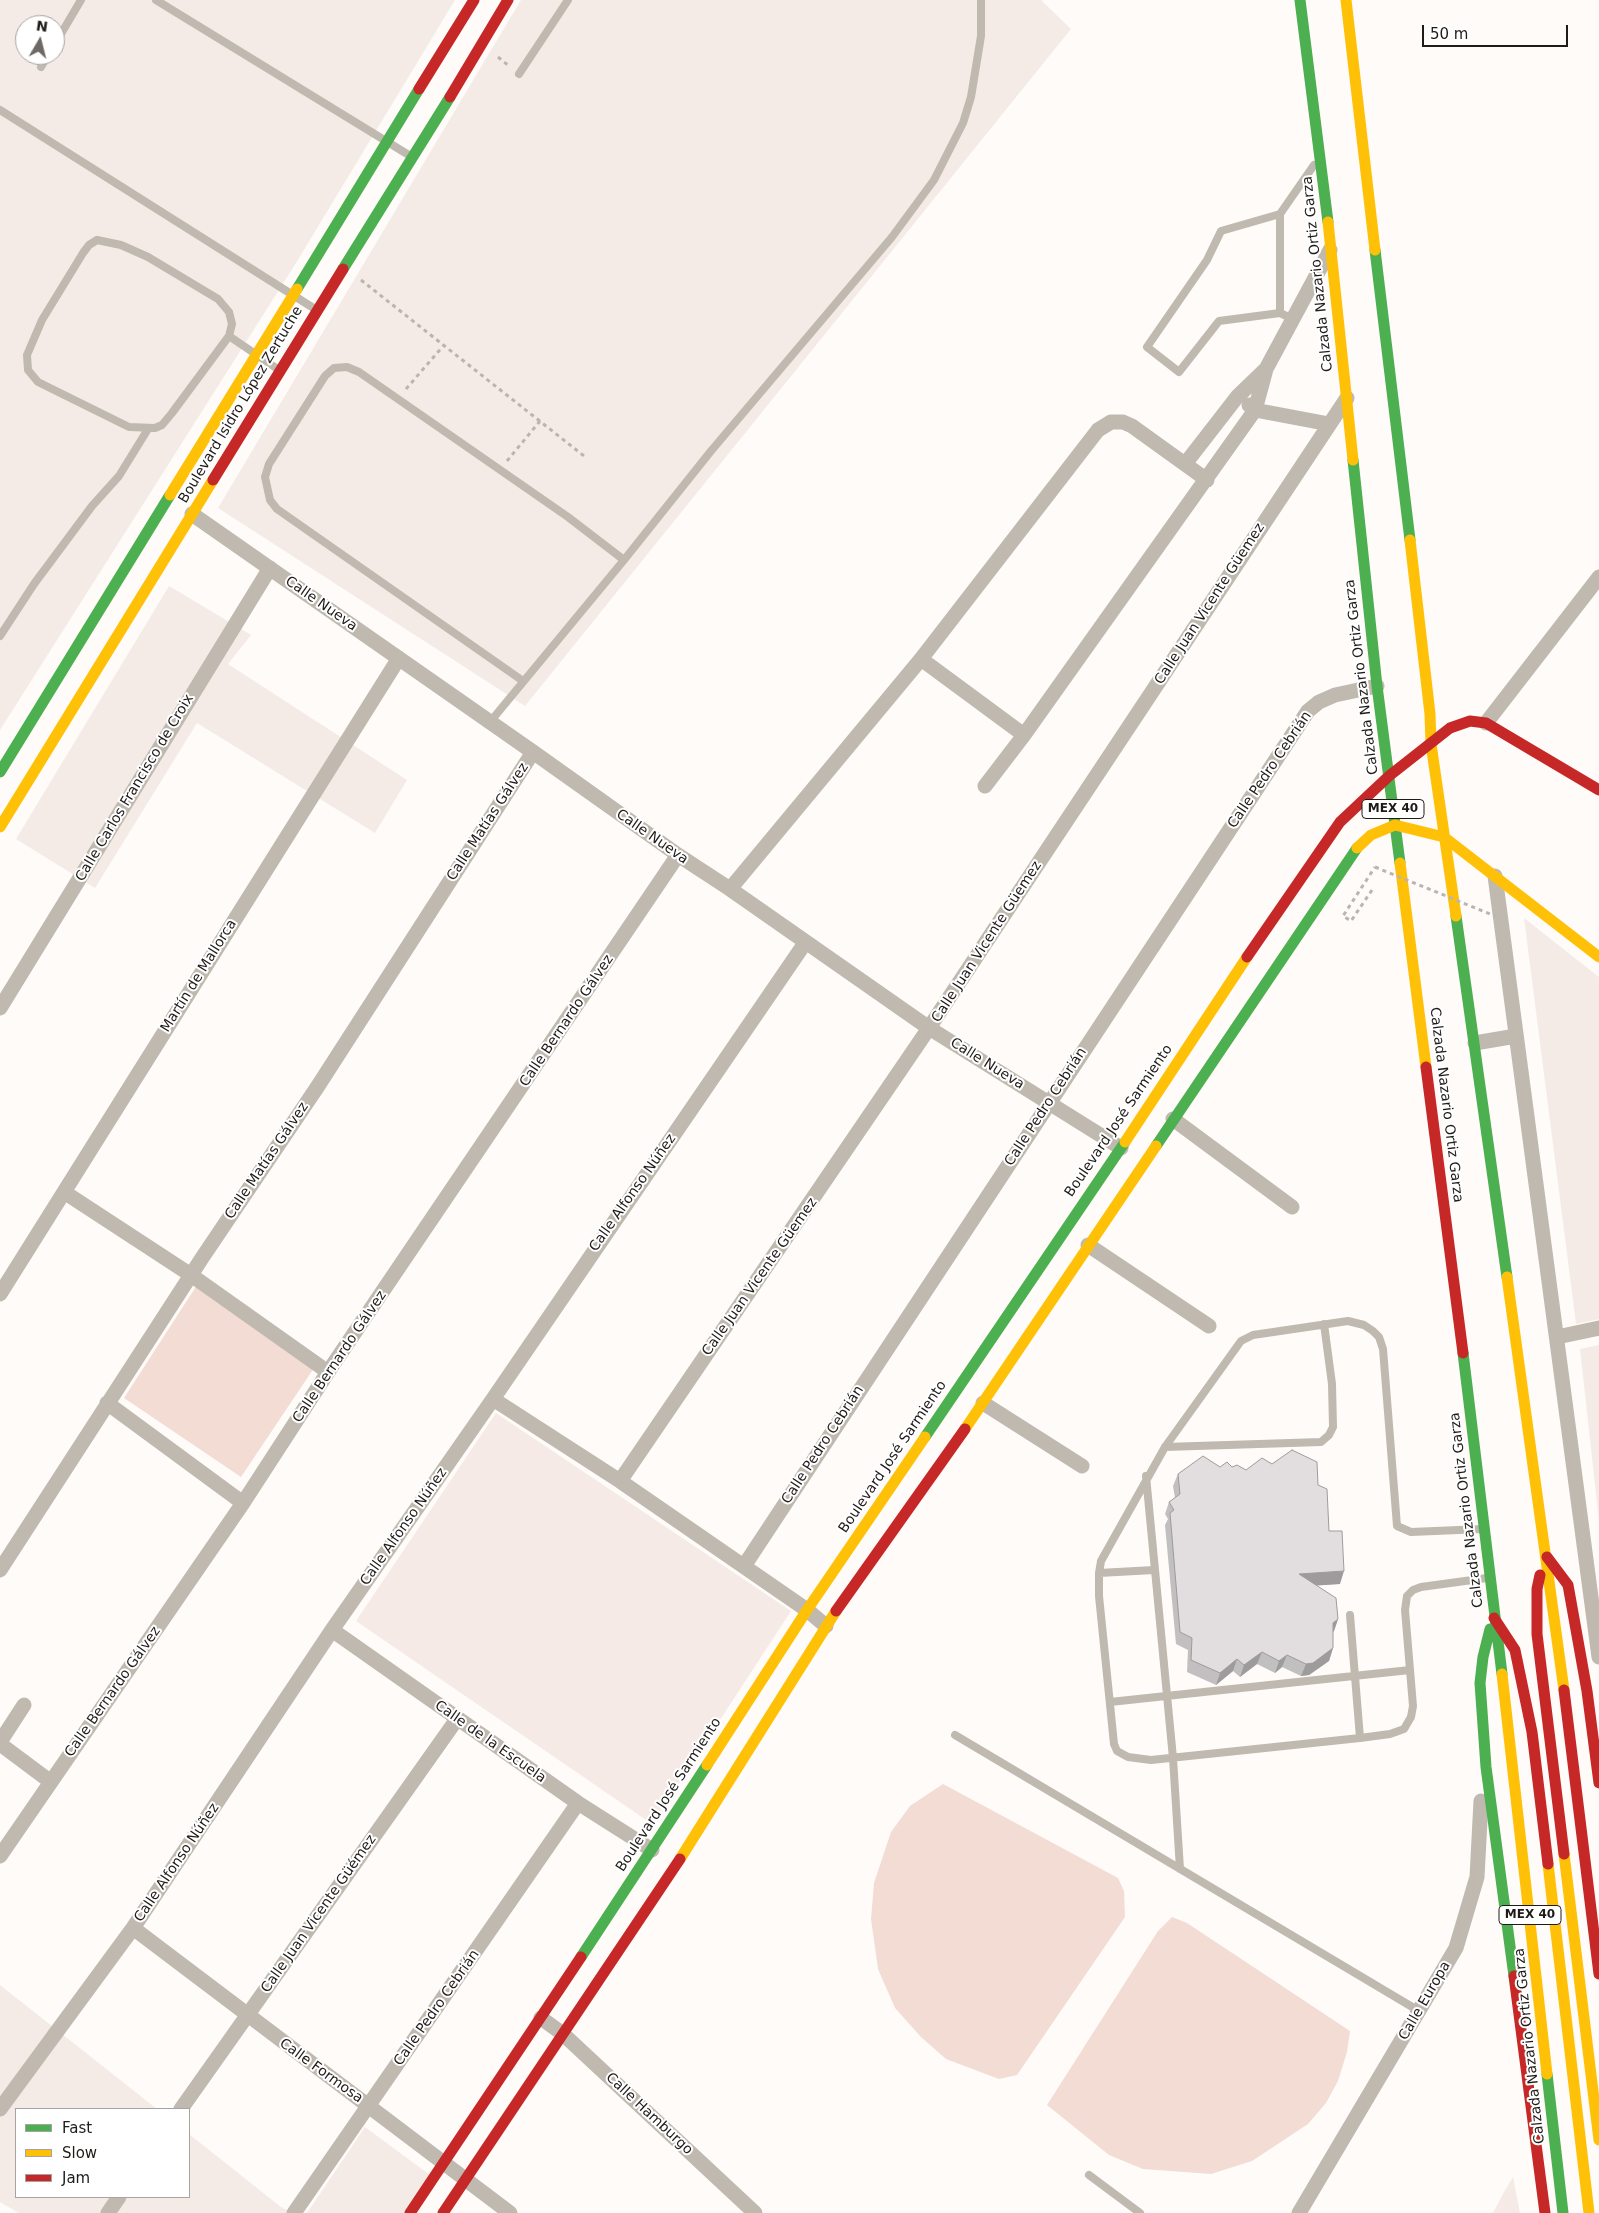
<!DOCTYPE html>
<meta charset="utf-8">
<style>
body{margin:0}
#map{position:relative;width:1599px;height:2213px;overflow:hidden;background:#fefbf9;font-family:"DejaVu Sans",sans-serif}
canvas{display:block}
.legend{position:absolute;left:15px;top:2108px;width:175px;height:90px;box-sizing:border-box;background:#fff;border:1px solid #a5a4a3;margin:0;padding:6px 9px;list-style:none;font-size:15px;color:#1f1b19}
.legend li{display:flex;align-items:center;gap:10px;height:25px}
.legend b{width:25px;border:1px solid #a5a4a3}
.north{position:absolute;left:15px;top:15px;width:50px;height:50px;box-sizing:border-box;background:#fff;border:1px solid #a5a4a3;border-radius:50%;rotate:8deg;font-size:14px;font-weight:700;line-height:20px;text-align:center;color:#1f1b19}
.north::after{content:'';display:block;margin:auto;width:18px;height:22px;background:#6d6967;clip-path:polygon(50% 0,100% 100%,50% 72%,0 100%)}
.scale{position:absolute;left:1422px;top:25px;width:146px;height:22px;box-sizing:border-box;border:2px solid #1f1b19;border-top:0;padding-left:6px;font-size:15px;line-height:18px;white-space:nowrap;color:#1f1b19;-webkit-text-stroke:4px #fff;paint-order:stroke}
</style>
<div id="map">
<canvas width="1599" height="2213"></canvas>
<ul class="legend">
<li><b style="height:6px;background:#4caf50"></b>Fast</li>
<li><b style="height:6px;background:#ffc107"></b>Slow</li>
<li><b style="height:6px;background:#c62828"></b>Jam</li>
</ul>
<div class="north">N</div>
<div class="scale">50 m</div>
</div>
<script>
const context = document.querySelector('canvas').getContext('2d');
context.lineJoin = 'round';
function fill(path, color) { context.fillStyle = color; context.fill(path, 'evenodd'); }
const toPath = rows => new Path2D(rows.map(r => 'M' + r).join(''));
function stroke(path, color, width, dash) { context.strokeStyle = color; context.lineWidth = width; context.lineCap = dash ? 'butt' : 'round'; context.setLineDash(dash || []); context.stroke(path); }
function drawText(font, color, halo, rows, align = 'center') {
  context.font = font + ' "DejaVu Sans",sans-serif'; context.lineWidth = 4; context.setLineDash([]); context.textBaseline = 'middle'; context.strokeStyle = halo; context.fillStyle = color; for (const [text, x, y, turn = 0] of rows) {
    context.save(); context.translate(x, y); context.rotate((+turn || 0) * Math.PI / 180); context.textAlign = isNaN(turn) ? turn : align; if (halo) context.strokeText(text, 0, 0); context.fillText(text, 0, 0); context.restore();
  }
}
fill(toPath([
 [496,1413,791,1611,652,1824,356,1621],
 [1513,2177,1520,2213,1493,2213,1504,2192]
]), '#f5eae6');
fill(toPath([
 [0,0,455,0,296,263,0,730],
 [25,25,55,25,55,55,25,55],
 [521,0,1041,0,1071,29,525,706,218,508],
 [169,586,251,635,228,664,407,780,375,833,197,723,95,888,16,839],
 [1524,918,1599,977,1599,1319,1576,1324],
 [1599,1345,1599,1521,1580,1349],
 [0,1985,157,2109,16,2109,16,2197,189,2197,189,2134,281,2207,293,2213,19,2213,0,2202],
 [365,2127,434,2178,409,2213,307,2213]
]), '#f4ebe7');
fill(toPath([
 [197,1285,316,1365,241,1477,124,1398],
 [943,1784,1118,1878,1124,1891,1125,1917,1017,2075,999,2079,946,2059,921,2037,895,2008,878,1969,871,1919,874,1883,891,1832,910,1806],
 [1172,1917,1187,1923,1350,2031,1347,2052,1338,2081,1326,2103,1308,2124,1252,2161,1211,2174,1143,2169,1109,2155,1047,2105,1158,1931]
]), '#f3dcd4');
stroke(toPath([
 [498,57,509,66],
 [361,280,584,456],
 [406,389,444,345],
 [507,461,540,421],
 [1372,890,1351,921,1343,916,1375,867]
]), '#bbb5b0', 3, [4, 4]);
stroke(toPath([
 [156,0,412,157],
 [55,44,81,0],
 [41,67,48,55],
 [519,74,568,0],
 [0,110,315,309],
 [97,240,121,245,148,257,218,299,229,312,232,324,229,336,172,413,162,425,155,428,129,427,38,382,28,370,27,355,42,320,83,253,89,245,97,240],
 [1280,313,1280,214],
 [1293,319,1280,313,1219,321,1179,372,1147,347,1207,260,1221,231,1280,214,1314,165],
 [229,336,279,370],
 [0,636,34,584,92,506,119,476,148,429],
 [523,681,277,509,270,500,265,477,269,464,325,376,334,368,347,367,359,372,568,517,624,560],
 [490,722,624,560,711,451,892,237,934,180,963,123,971,97,981,36,981,0],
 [1165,1447,1321,1442,1329,1435,1333,1427,1332,1384,1324,1324],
 [1146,1476,1173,1758,1180,1869],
 [1483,1529,1411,1532,1397,1526,1383,1349,1379,1337,1373,1331,1364,1325,1348,1321,1253,1335,1241,1341,1165,1447,1101,1561,1099,1573,1099,1596,1114,1744,1117,1751,1128,1757,1151,1760,1360,1738,1390,1734,1404,1729,1411,1717,1413,1706,1405,1610,1407,1596,1413,1590,1421,1587,1487,1578],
 [1099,1573,1154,1570],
 [1350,1615,1360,1738],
 [1110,1702,1410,1670],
 [955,1735,1419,2011],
 [1089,2175,1140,2213]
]), '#bfb9af', 8);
stroke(toPath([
 [1249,405,1255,410,1329,424],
 [1185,464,1237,397,1265,370],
 [192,514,533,752,678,855,730,889,929,1028,1121,1148],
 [921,659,1024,735],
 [1486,723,1599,577],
 [985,786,1024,735,1255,410,1266,369,1330,250],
 [1495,876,1599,1657],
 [730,889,921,659,1098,430,1111,422,1123,422,1132,426,1207,480],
 [0,1008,270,568],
 [1475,1043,1516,1036],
 [1173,1119,1292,1207],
 [64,1192,191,1275,328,1372],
 [1088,1245,1209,1326],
 [0,1294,399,658],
 [1557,1337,1599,1328],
 [493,1399,620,1481,807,1610,826,1626],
 [107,1403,243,1503],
 [983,1403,1082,1466],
 [620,1481,929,1028,1347,398],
 [744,1566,1308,711,1319,702,1335,695,1377,686],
 [0,1570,202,1258,318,1086,533,752],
 [332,1630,578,1803,652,1850],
 [0,1742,24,1705],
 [0,1744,51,1782],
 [0,1856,243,1503,328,1372,678,855],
 [133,1928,510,2213],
 [541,2018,563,2034,755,2213],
 [0,2109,133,1928,332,1630,493,1399,805,943],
 [181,2109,457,1719],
 [108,2213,119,2197],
 [294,2213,578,1803],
 [1299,2213,1456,1948,1477,1877,1481,1801]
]), '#bfb9af', 15);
stroke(toPath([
 [1300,0,1328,222],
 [1375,250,1410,540],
 [343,269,450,97],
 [297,289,419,89],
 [1353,460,1377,686,1400,863],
 [0,772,170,495],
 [1456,916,1507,1277],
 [1156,1146,1357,848],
 [1463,1353,1502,1674],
 [925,1437,1125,1142],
 [1490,1629,1483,1657,1480,1683,1486,1767,1514,1976],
 [581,1957,707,1765],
 [1547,2074,1563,2213]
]), '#4caf50', 11);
stroke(toPath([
 [1346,0,1375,250],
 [1328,222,1353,460],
 [170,495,297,289],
 [1410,540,1430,714,1431,744,1456,916],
 [0,827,213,480],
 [1357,848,1371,835,1395,825,1444,837,1599,957],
 [1400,863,1426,1067],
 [1125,1142,1247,957],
 [1507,1277,1564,1690],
 [965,1429,1156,1146],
 [1502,1674,1547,2074],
 [707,1765,807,1610,925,1437],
 [1564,1854,1599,2140],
 [680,1859,836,1611],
 [1548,1864,1589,2213]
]), '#ffc107', 11);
stroke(toPath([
 [419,89,474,0],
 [450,97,508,0],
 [213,480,343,269],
 [1247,957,1340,822,1389,776,1450,728,1470,721,1486,723,1599,790],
 [1426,1067,1463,1353],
 [1547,1557,1568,1585,1587,1691,1599,1783],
 [1540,1575,1537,1589,1537,1634,1564,1854],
 [836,1611,965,1429],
 [1494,1618,1515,1650,1532,1732,1548,1864],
 [1564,1690,1599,1974],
 [1514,1976,1545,2213],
 [410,2213,581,1957],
 [443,2213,680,1859]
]), '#c62828', 11);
stroke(toPath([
 [1375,867,1495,916]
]), '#bbb5b0', 3, [4, 4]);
fill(toPath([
 [1272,1464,1318,1485,1340,1584,1316,1585,1338,1619,1334,1631,1333,1632,1333,1648,1329,1661,1309,1675,1301,1676,1282,1667,1275,1673,1257,1664,1240,1677,1233,1671,1216,1685,1187,1672,1188,1650,1176,1644,1165,1525,1168,1519,1165,1514,1169,1502,1175,1498,1173,1486,1178,1474,1220,1467,1232,1467,1246,1470]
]), '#c2bfc0');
fill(toPath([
 [1344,1571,1340,1584,1295,1587,1299,1574],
 [1338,1619,1334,1631,1328,1635,1333,1623],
 [1333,1648,1329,1661,1309,1675,1301,1676,1306,1664],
 [1262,1652,1257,1664,1240,1677,1244,1665],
 [1287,1655,1282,1667,1275,1673,1279,1661],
 [1237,1659,1233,1671,1216,1685,1220,1673]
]), '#9e9b9c');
const building = toPath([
 [1292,1450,1317,1462,1318,1485,1327,1489,1329,1531,1342,1531,1344,1571,1299,1574,1336,1598,1338,1619,1333,1623,1333,1648,1313,1663,1306,1664,1287,1655,1279,1661,1262,1652,1244,1665,1237,1659,1220,1673,1191,1660,1192,1638,1180,1632,1170,1513,1174,1510,1169,1502,1180,1494,1178,1474,1203,1456,1220,1467,1227,1462,1232,1467,1237,1465,1246,1470,1262,1458,1272,1464,1292,1450]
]);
fill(building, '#e2dedf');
stroke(building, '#9e9b9c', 1);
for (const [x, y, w] of [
 [1393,809,62],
 [1530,1915,62]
]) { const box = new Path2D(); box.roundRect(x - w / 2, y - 9.5, w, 19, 4); context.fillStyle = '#fff'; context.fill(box); stroke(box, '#1f1b19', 1); }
drawText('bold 12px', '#1f1b19', null, [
 ["MEX 40",1393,809],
 ["MEX 40",1530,1915]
]);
drawText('14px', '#1f1b19', '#fff', [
 ["Calzada Nazario Ortiz Garza",1318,274,-96],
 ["Boulevard Isidro López Zertuche",241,405,-59],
 ["Calle Nueva",321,604,35],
 ["Calle Juan Vicente Güemez",1210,604,-57],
 ["Calzada Nazario Ortiz Garza",1362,677,-97],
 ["Calle Pedro Cebrián",1270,770,-56],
 ["Calle Carlos Francisco de Croix",135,788,-59],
 ["Calle Matías Gálvez",488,822,-57],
 ["Calle Nueva",652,837,35],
 ["Calle Juan Vicente Güemez",987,942,-57],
 ["Martín de Mallorca",199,976,-58],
 ["Calle Bernardo Gálvez",567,1021,-56],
 ["Calle Nueva",987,1064,32],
 ["Calzada Nazario Ortiz Garza",1446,1105,83],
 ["Calle Pedro Cebrián",1046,1107,-57],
 ["Boulevard José Sarmiento",1119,1121,-56],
 ["Calle Matías Gálvez",267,1161,-56],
 ["Calle Alfonso Núñez",633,1193,-55],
 ["Calle Juan Vicente Güemez",760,1277,-55],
 ["Calle Bernardo Gálvez",340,1357,-56],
 ["Calle Pedro Cebrián",823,1445,-57],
 ["Boulevard José Sarmiento",893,1457,-56],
 ["Calzada Nazario Ortiz Garza",1467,1510,-97],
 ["Calle Alfonso Núñez",404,1527,-55],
 ["Calle Bernardo Gálvez",113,1692,-55],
 ["Calle de la Escuela",490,1742,35],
 ["Boulevard José Sarmiento",669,1795,-57],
 ["Calle Alfonso Núñez",177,1863,-56],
 ["Calle Juan Vicente Güémez",319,1914,-55],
 ["Calle Europa",1425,2001,-60],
 ["Calle Pedro Cebrián",437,2008,-55],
 ["Calzada Nazario Ortiz Garza",1530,2046,-96],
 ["Calle Formosa",321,2071,36],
 ["Calle Hamburgo",649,2114,43]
]);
</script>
